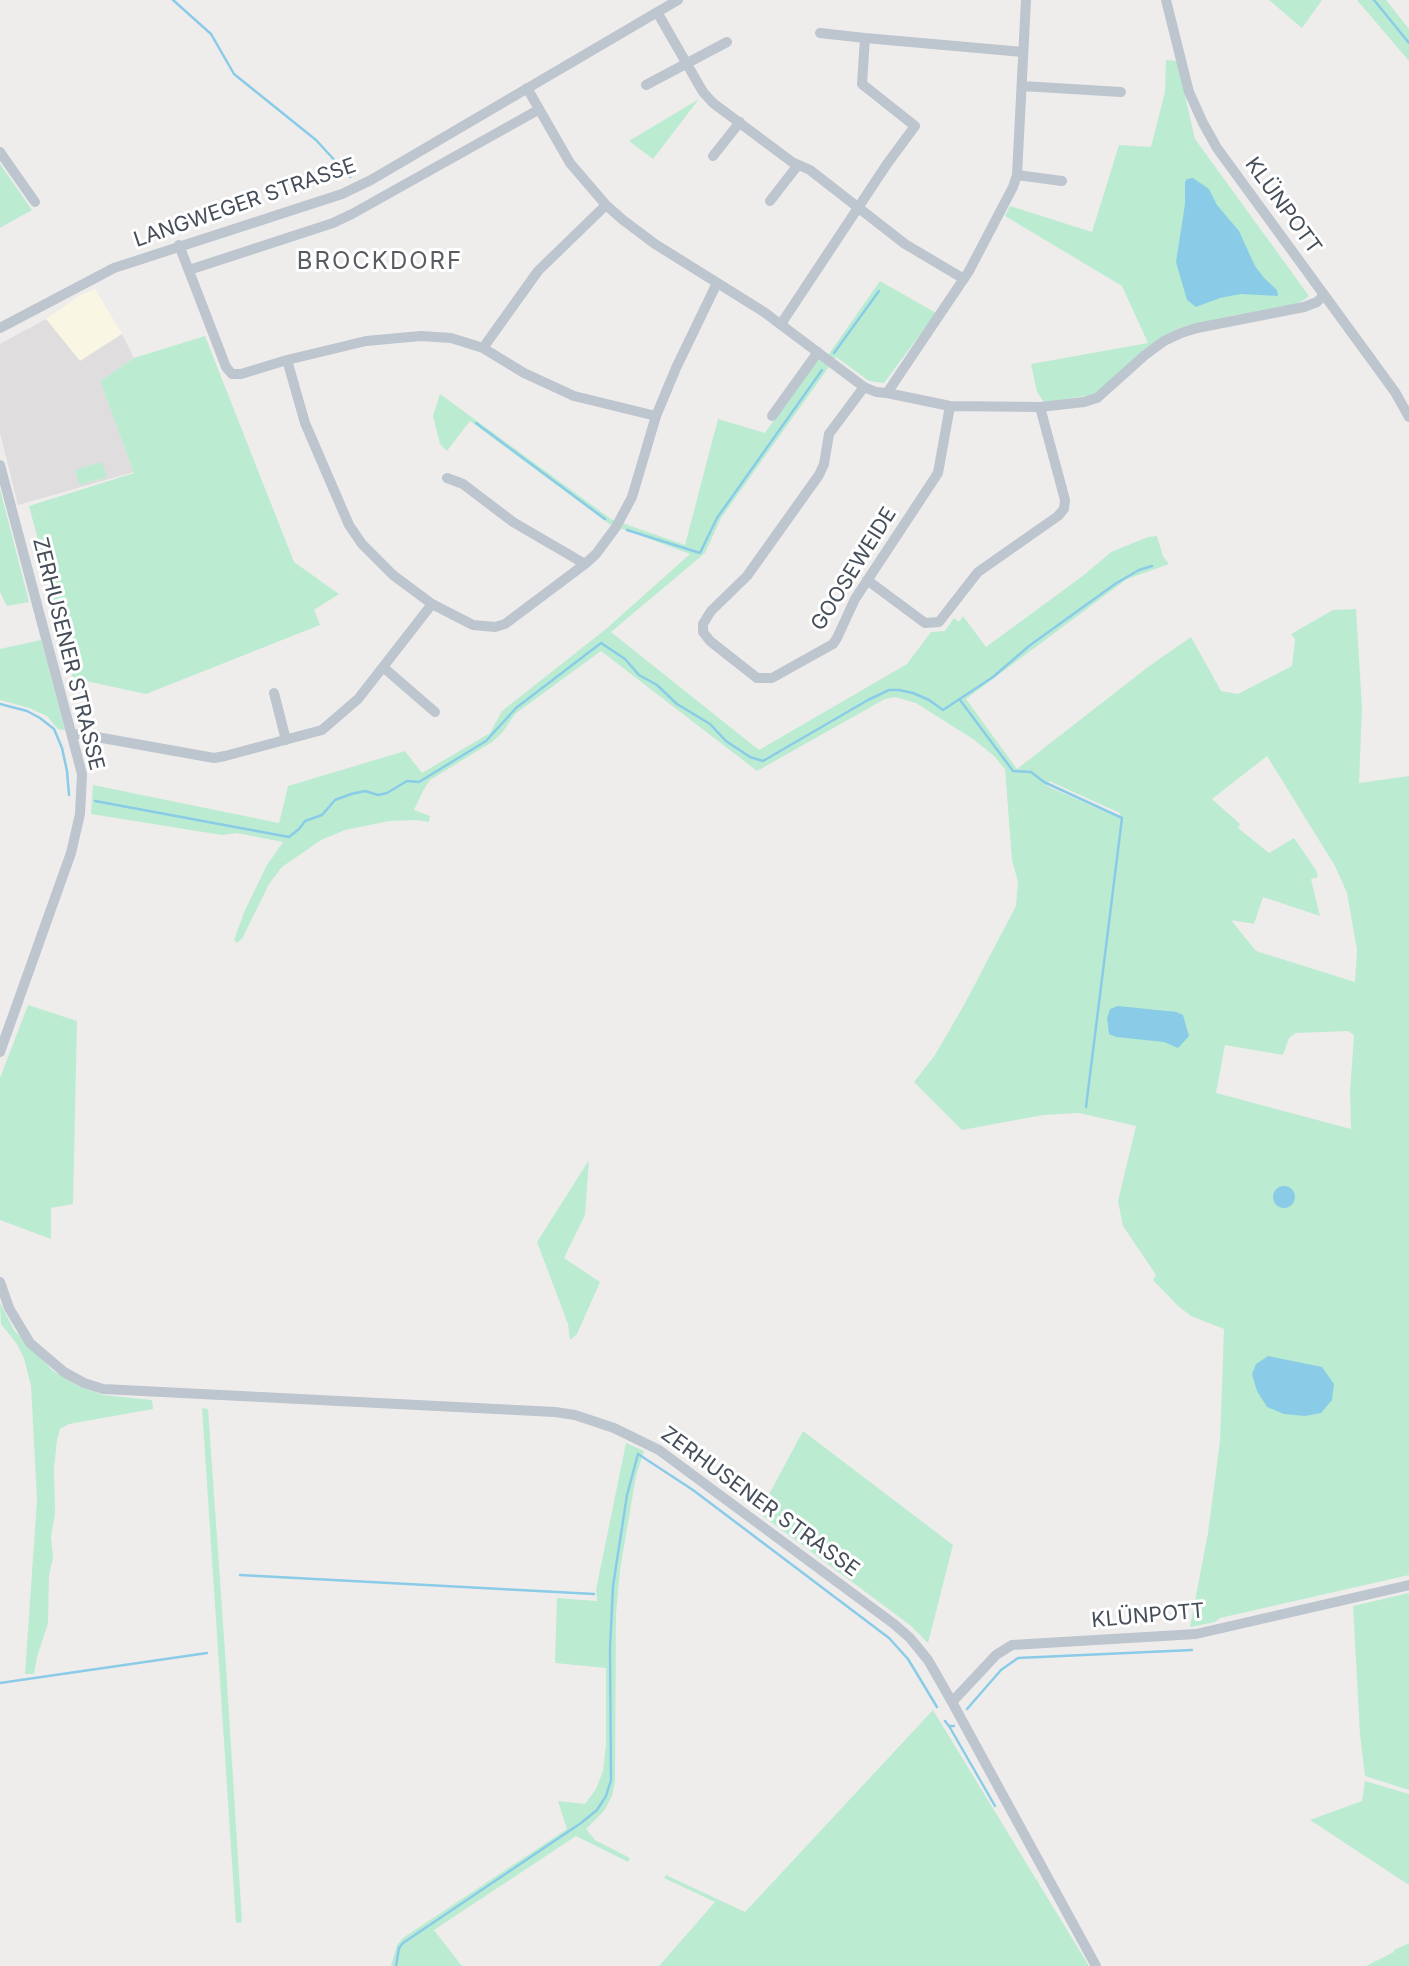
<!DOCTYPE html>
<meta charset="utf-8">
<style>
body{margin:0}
canvas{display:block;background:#efecec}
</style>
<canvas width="1409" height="1966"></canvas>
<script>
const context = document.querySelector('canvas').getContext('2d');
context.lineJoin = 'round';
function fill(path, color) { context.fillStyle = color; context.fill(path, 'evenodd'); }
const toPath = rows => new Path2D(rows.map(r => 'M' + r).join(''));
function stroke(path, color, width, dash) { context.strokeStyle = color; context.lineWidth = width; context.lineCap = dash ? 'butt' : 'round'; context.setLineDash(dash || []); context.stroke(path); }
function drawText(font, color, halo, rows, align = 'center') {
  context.font = font + ' Inter,sans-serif'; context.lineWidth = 6; context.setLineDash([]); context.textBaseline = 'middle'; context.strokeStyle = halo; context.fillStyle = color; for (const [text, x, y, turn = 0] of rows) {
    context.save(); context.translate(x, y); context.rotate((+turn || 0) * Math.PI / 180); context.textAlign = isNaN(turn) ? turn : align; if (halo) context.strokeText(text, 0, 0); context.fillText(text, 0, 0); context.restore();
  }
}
fill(toPath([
 [95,289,122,334,80,361,46,319,79,296]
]), '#faf6e4');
fill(toPath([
 [46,319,80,361,122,334,134,358,100,381,134,472,18,505,0,433,0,344]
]), '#e0ddde');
fill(toPath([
 [1269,0,1322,0,1302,28],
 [1357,0,1386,0,1409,29,1409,61],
 [1166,60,1177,61,1195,139,1309,296,1304,300,1286,308,1236,315,1179,328,1143,350,1112,380,1093,395,1044,402,1037,392,1031,364,1148,343,1122,286,1005,216,1010,206,1092,232,1119,145,1151,147,1165,92],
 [699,99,653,159,629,141],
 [0,164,32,210,0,228],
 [880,281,936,313,884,383,869,381,836,357,721,518,705,553,611,632,759,750,907,664,931,632,945,631,954,618,959,622,963,616,986,647,1084,575,1111,552,1148,537,1157,536,1163,556,1169,564,1127,579,966,699,1017,769,1148,667,1191,637,1221,691,1238,694,1292,666,1295,639,1291,634,1333,610,1356,609,1362,707,1359,783,1409,776,1409,1575,1220,1618,1215,1622,1190,1627,1208,1533,1220,1441,1224,1329,1191,1316,1178,1306,1153,1280,1156,1275,1123,1226,1118,1201,1136,1126,1079,1113,1043,1115,962,1130,914,1082,935,1055,964,1005,1016,906,1018,882,1012,860,1005,769,993,755,973,739,916,703,895,697,885,699,757,771,601,651,515,714,502,733,492,742,430,780,423,791,414,810,430,816,429,822,417,820,389,821,345,830,321,840,282,867,269,884,242,939,237,943,234,940,245,910,267,865,283,842,237,833,222,835,91,814,93,785,279,823,288,786,405,751,422,773,490,733,502,711,606,629,690,554,609,524,470,421,447,451,440,444,433,416,440,394,611,519,685,545,718,419,765,433,818,359,824,361],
 [1267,756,1335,866,1347,893,1357,950,1355,982,1256,951,1231,920,1254,924,1263,897,1320,916,1311,879,1318,877,1316,870,1294,838,1269,853,1238,828,1240,824,1212,799],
 [1049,781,1120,813,1119,818,1047,786],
 [1348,1031,1354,1035,1350,1092,1351,1129,1216,1093,1225,1045,1283,1055,1289,1038,1296,1033],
 [205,336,294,562,339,594,314,610,320,625,146,694,72,678,73,671,29,506,134,473,100,381,134,358],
 [102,462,107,477,80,485,75,470],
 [0,489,29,602,7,606,0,592],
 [41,640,65,730,58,729,47,716,29,708,0,700,0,649],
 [28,1005,77,1021,73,1204,51,1208,51,1239,0,1220,0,1078],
 [589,1160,585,1215,564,1258,600,1282,577,1334,570,1340,568,1324,537,1242],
 [0,1303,14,1330,53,1371,78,1386,103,1395,152,1400,153,1409,69,1424,60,1429,57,1440,54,1468,55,1513,51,1537,53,1558,49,1575,48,1623,37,1657,34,1674,25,1674,37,1500,31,1386,24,1358,17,1344,1,1324],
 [202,1408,208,1409,226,1666,242,1922,236,1923],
 [803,1431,953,1545,928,1643,910,1625,759,1513],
 [626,1443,644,1451,636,1476,620,1570,616,1614,615,1781,612,1796,604,1811,586,1829,595,1840,630,1858,628,1862,576,1836,434,1930,462,1966,391,1966,397,1945,403,1938,567,1829,558,1801,585,1804,596,1789,603,1771,606,1744,606,1668,555,1663,557,1598,597,1601,596,1590],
 [1409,1593,1409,1790,1365,1776,1360,1735,1353,1606],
 [933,1710,1089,1966,659,1966,715,1902,664,1878,666,1875,745,1912],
 [1365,1781,1409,1794,1409,1885,1310,1820,1362,1801],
 [1409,1943,1409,1966,1366,1966,1394,1952,1394,1950]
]), '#bbecd2');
fill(toPath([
 [1193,178,1209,189,1217,205,1239,231,1255,266,1264,278,1277,290,1278,296,1241,294,1220,298,1196,307,1187,300,1176,262,1185,204,1185,182,1187,179],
 [1118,1006,1177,1012,1183,1015,1189,1036,1178,1048,1164,1042,1116,1037,1109,1034,1107,1018,1110,1009],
 '1273 1197a11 11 0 1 1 22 0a11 11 0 1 1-22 0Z',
 [1268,1356,1322,1367,1334,1384,1332,1400,1321,1413,1305,1416,1284,1414,1267,1407,1257,1391,1252,1374,1256,1364]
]), '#8acce7');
stroke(toPath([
 [173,0,211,34,234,74,316,140,350,177],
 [1374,0,1409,43],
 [834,353,879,291],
 [476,423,605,519],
 [627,530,700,553,717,518,822,370],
 [960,700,1013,771,1031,772,1044,782,1122,818,1086,1107],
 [0,704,27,711,40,718,54,729,62,748,67,771,69,795],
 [95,801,289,837,299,829,305,821,322,815,335,800,351,794,365,791,378,795,387,793,407,781,419,782,486,741,516,708,601,643,625,659,639,675,657,685,677,704,710,724,726,741,750,757,763,761,868,700,889,690,899,690,913,693,929,700,943,710,993,677,1029,646,1115,584,1139,570,1152,566],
 [240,1575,594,1594],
 [0,1683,207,1653],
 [967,1709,1001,1670,1018,1658,1192,1650],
 [945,1721,949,1726,954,1726],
 [949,1726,995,1806],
 [396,1966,399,1948,403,1943,581,1823,597,1810,606,1796,611,1780,610,1648,613,1586,627,1495,638,1454,693,1490,889,1638,908,1659,937,1707]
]), '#8acce7', 2.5);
stroke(toPath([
 [1166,0,1189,92,1203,123,1217,148,1395,392,1409,417],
 [657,12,703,92,713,103,792,162,810,170,905,244,964,279],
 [820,33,865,38],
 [646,85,727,42],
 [1022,86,1121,92],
 [527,88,570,163,606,205,623,220,655,244,764,312,864,387,876,392,887,393,969,271,1013,187,1017,175,1026,0],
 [0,152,35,202],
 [713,156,740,122],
 [1017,175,1062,181],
 [770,201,798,165],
 [179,245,226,367,232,374,241,374,287,360,366,341,421,336,451,338,483,348,524,373,574,396,656,416],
 [189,270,333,223,352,214,538,110],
 [781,324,887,164,915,126,862,84,865,38,1023,52],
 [0,328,114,268,342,194,371,180,678,0],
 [483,348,538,271,606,205],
 [287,360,305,423,349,525,362,544,393,575,432,604,473,625,495,627,505,624,585,564,596,554,616,527,632,497,656,416,676,368,717,283],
 [864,387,829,434,824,464,819,475,747,576,711,611,703,624,703,632,710,641,757,678,772,678,833,644,837,638,855,599,938,473,950,406],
 [1040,407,1084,402,1097,398,1145,355,1164,341,1181,333,1197,328,1304,307,1317,302,1324,295],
 [772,416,818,352],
 [0,465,82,774,80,814,71,853,0,1052],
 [447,478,463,484,513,522,585,564],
 [867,580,925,623,939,622,978,572,1058,516,1064,509,1065,500,1040,407,950,406,887,393],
 [432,604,383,667,435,712],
 [274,693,286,740],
 [72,735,80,734,214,758,225,756,322,730,358,699,383,667],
 [0,1282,9,1308,30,1343,64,1372,84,1383,103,1389,555,1412,575,1415,614,1428,659,1450,894,1624,910,1638,928,1660,952,1702,1096,1966],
 [952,1702,996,1655,1012,1645,1196,1634,1409,1585]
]), '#bdc5ce', 10);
drawText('21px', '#454e59', '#fff', [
 ["LANGWEGER STRASSE",245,203,-19],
 ["KLÜNPOTT",1283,206,54],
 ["GOOSEWEIDE",854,569,-58],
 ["ZERHUSENER STRASSE",68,654,76],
 ["ZERHUSENER STRASSE",760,1502,36],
 ["KLÜNPOTT",1148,1616,-5]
]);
context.letterSpacing = '2px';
drawText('24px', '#595c61', '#fff', [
 ["BROCKDORF",380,262]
]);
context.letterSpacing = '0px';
</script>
